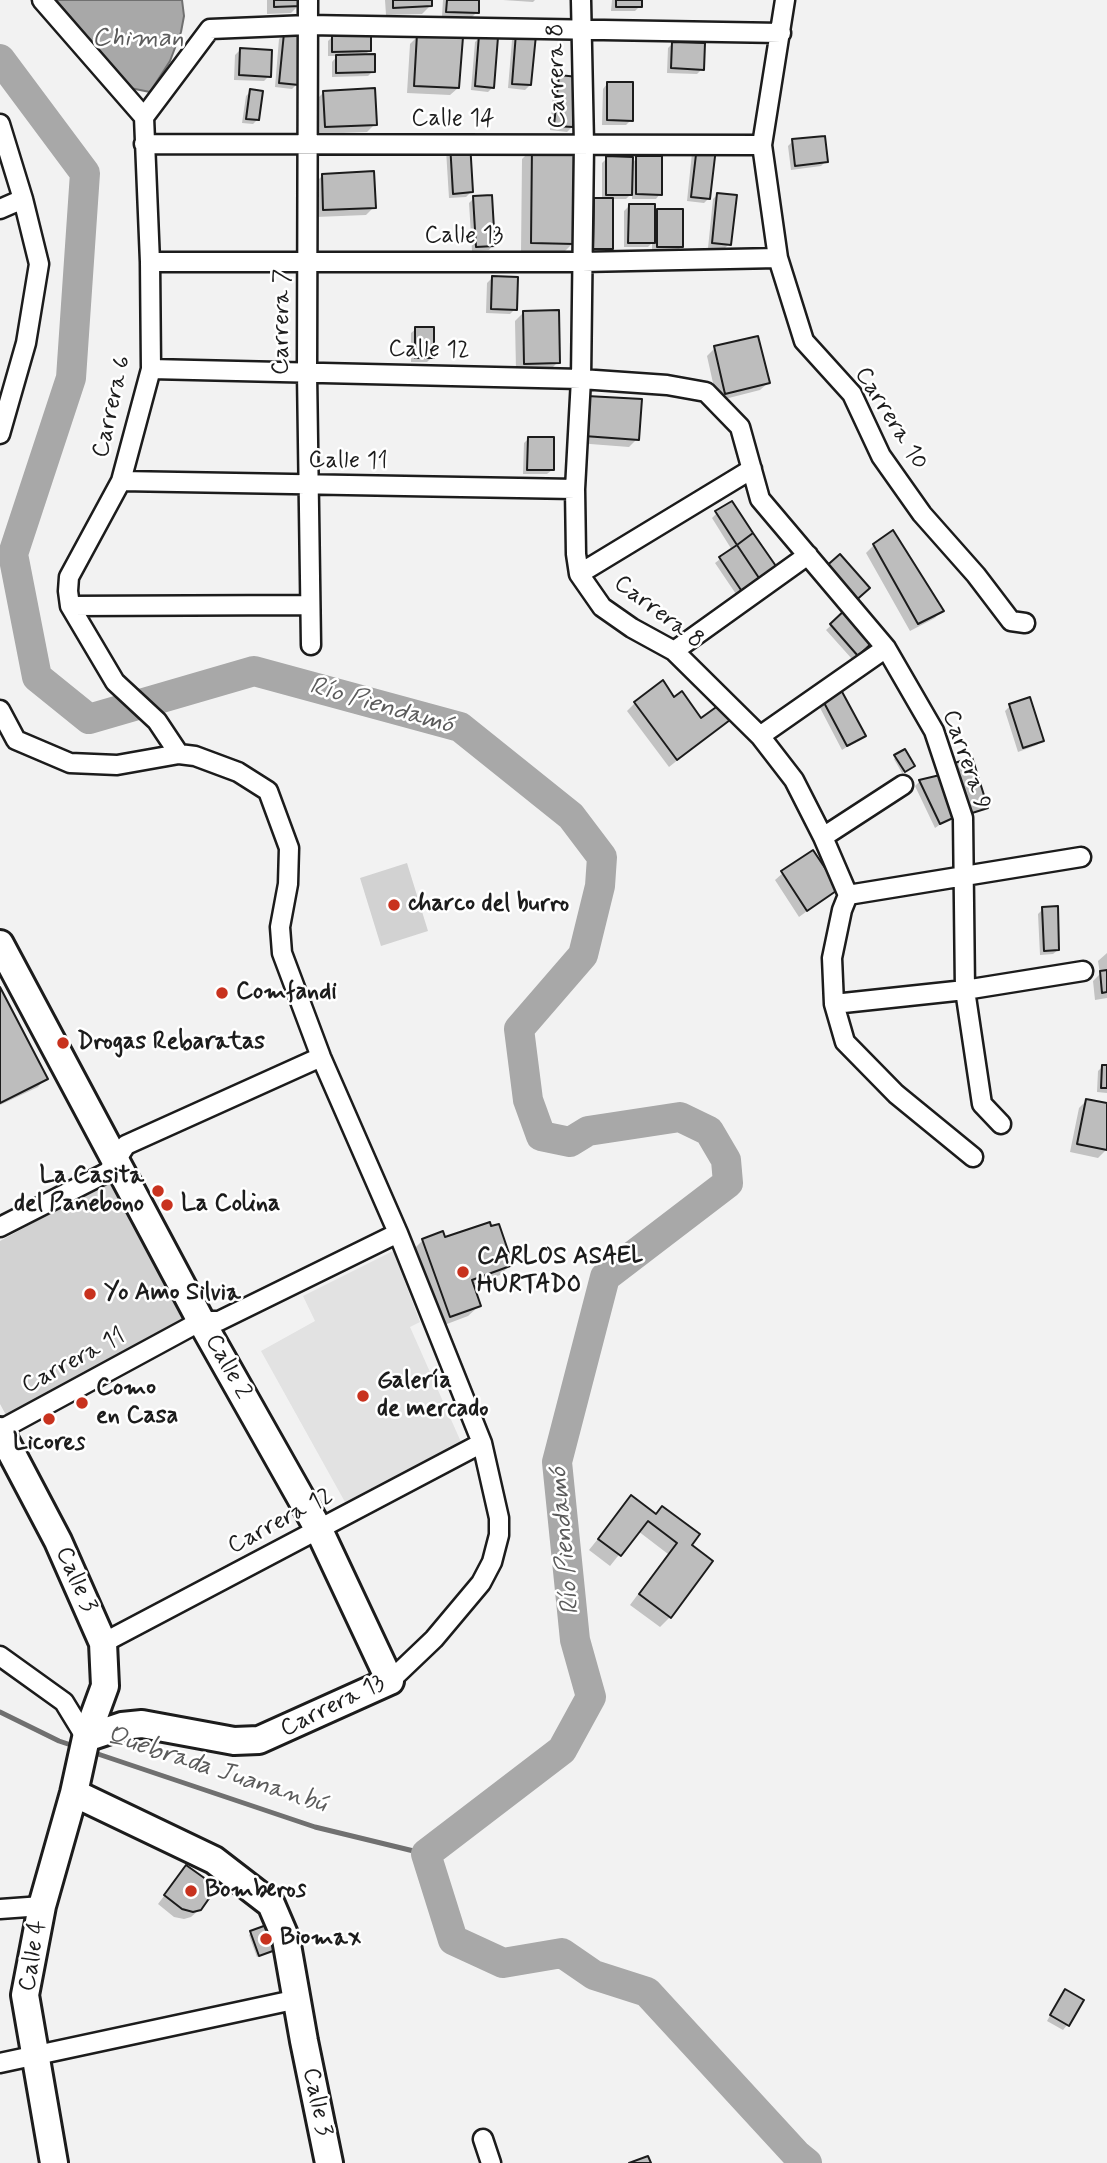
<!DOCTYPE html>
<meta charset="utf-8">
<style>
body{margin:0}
canvas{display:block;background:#f2f2f2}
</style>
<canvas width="1107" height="2163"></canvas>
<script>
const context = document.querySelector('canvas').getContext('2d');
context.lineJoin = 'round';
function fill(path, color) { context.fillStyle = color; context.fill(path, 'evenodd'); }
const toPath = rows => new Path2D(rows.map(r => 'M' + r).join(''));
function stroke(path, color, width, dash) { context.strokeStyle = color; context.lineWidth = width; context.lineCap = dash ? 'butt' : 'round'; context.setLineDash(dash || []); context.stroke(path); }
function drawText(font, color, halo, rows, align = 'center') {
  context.font = font + ' Mynerve,sans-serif'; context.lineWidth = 5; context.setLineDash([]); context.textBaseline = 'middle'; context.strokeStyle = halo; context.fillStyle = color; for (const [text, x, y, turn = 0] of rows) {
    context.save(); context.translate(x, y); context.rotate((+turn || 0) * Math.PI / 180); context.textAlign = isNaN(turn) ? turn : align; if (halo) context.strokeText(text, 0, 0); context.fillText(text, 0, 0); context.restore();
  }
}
fill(toPath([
 [393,1251,420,1322,410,1327,461,1442,345,1502,261,1351,315,1321,303,1296]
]), '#e2e2e2');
fill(toPath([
 [407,863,428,931,381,946,360,878],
 [109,1181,183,1318,6,1415,0,1404,0,1241]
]), '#d2d2d2');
const water = toPath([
 [56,0,182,0,184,16,181,32,170,61,150,92,130,88,56,0]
]);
fill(water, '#a8a8a8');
stroke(water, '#707070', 2);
fill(toPath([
 [267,0,299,0,299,5,291,13,267,14],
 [385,0,430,0,430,6,422,14,386,15],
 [443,0,478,0,477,12,472,17,442,16],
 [503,0,535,0,533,2],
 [612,0,640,0,640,6,635,11,611,11],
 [284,34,297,84,292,89,275,87,279,39],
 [517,35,530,85,525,90,508,88,512,40],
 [333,36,370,50,364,56,373,71,368,76,332,77,332,62,337,56,328,56,328,41],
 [418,36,458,88,450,95,407,93,410,44],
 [480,37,493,87,488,92,471,90,475,42],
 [673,43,702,69,697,74,667,73,668,48],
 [240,50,269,76,264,81,234,80,235,55],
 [559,77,572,127,567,132,550,130,554,82],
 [607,84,631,120,626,125,602,125,603,89],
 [251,91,258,119,253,124,242,123,246,96],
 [324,92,375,124,367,132,318,134,316,100],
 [793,141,826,161,821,166,791,170,788,146],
 [468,144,471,192,466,197,449,198,446,150],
 [533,148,573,243,562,254,521,253,522,159],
 [697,148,709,198,704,203,687,201,692,153],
 [607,158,631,164,637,158,660,194,656,199,632,199,632,193,626,199,612,199,611,249,606,254,589,253,590,205,595,200,602,200,602,163],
 [323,175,374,207,366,215,316,217,315,183],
 [718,194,729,244,724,249,708,248,713,199],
 [474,198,493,245,489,250,472,251,469,203],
 [629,206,653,215,657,210,681,247,676,252,652,251,652,243,648,247,624,247,624,211],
 [492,278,515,309,510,314,486,313,487,283],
 [523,313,558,362,550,370,516,371,515,321],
 [416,329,432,357,427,362,411,362,411,333],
 [715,348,768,383,760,390,717,401,707,356],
 [580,405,637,439,629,447,577,443],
 [529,438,552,470,547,474,523,474,524,443],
 [717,513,776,569,738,597,715,563,732,550,712,518],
 [874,545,942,610,935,618,910,631,866,553],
 [847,611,868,645,852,659,826,630],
 [839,690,864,736,842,750,818,704],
 [674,699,701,720,728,720,669,767,627,711,635,703],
 [1010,706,1042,740,1037,745,1018,752,1005,711],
 [896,757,911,768,902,773,894,759],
 [939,777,951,817,935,828,915,786,920,781],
 [783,873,837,889,799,917,775,880],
 [1043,909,1058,950,1053,954,1040,955,1038,914],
 [1107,953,1107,998,1095,1000,1093,981,1100,974,1098,961],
 [0,991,45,1079,38,1087,0,1105],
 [1103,1066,1107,1067,1107,1093,1097,1092,1098,1071],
 [1087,1100,1107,1105,1107,1143,1106,1150,1098,1158,1070,1152,1079,1108],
 [423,1240,444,1240,511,1264,500,1275,472,1285,479,1306,468,1316,439,1327,412,1251],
 [631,1498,655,1515,662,1508,690,1546,670,1617,660,1627,630,1605,668,1554,638,1531,610,1566,589,1550],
 [186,1867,200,1909,191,1917,184,1919,174,1917,158,1904],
 [251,1933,277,1949,257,1957,249,1935],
 [1061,1996,1067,2025,1063,2030,1047,2021]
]), '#0003');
stroke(toPath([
 [0,1712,59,1741,77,1747],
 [92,1752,315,1827,426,1854]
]), '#707070', 5);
stroke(toPath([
 [0,59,85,173,71,378,13,554,37,677,89,719,254,671,460,727,571,816,602,857,600,886,583,955,519,1029,528,1100,541,1136,570,1142,588,1131,680,1117,709,1131,726,1160,728,1183,605,1277,557,1462,575,1640,591,1697,562,1750,426,1854,453,1940,503,1963,562,1953,594,1975,647,1992,796,2154,807,2163]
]), '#a8a8a8', 30);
const building = toPath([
 [274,0,301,0,301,6,274,7,274,0],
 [393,0,432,0,432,6,393,8,393,0],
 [447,0,479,0,479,13,446,12,447,0],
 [616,0,642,0,642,7,616,7,616,0],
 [284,33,303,34,299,85,279,83,284,33],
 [371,33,371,51,332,52,332,34,371,33],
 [516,33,536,35,531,85,512,84,516,33],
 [417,34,463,37,459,88,414,86,417,34],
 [479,35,498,37,494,88,475,86,479,35],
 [672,42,705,43,704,70,671,68,672,42],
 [240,48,272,50,271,77,239,75,240,48],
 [375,54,375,72,336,73,336,55,375,54],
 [559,75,578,77,573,127,554,126,559,75],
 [607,82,633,82,633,121,607,120,607,82],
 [375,88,377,125,325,127,323,91,375,88],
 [250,89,263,91,259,120,246,119,250,89],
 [825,136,828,162,795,166,792,139,825,136],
 [470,142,473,192,453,194,450,143,470,142],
 [532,146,576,147,574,244,531,243,532,146],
 [697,146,716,148,710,199,691,197,697,146],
 [606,156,633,157,632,195,606,195,606,156],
 [636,156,662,156,662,195,636,194,636,156],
 [374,171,376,208,323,210,322,174,374,171],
 [717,193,737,195,731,245,712,243,717,193],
 [492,195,495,246,476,247,473,196,492,195],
 [594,198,613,198,613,249,593,249,594,198],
 [629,204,655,204,655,243,628,243,629,204],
 [657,209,683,209,683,247,657,247,657,209],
 [492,276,518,277,517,310,491,309,492,276],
 [559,310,560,363,524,364,523,311,559,310],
 [415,327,434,327,434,358,415,358,415,327],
 [758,336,770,383,725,394,714,346,758,336],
 [587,396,642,399,639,440,584,436,587,396],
 [528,437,554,437,554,470,527,470,528,437],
 [732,501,753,533,737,545,715,511,732,501],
 [893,530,944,611,918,624,873,544,893,530],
 [753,533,778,569,761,581,737,545,753,533],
 [737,545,761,581,743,593,719,557,737,545],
 [840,554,870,588,853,603,823,569,840,554],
 [847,608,875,640,858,656,830,624,847,608],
 [663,680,674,697,682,691,701,718,719,705,730,720,677,760,634,702,663,680],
 [840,688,866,736,847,746,821,697,840,688],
 [1030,697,1044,741,1023,748,1009,704,1030,697],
 [905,749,915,766,905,772,894,755,905,749],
 [972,757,988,808,969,814,952,764,972,757],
 [940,775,953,818,940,824,919,780,940,775],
 [813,850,839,889,807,911,781,871,813,850],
 [1058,906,1059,950,1044,951,1042,907,1058,906],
 [1107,970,1107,992,1102,993,1100,971,1107,970],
 [0,987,48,1079,0,1103,0,987],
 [1102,1065,1107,1065,1107,1088,1101,1088,1102,1065],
 [1086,1099,1107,1103,1107,1150,1077,1144,1086,1099],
 [490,1222,491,1226,499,1224,513,1265,472,1280,481,1306,450,1317,422,1239,443,1231,445,1237,490,1222],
 [631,1495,656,1514,662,1506,700,1534,692,1545,713,1561,671,1618,639,1594,677,1543,648,1521,621,1556,598,1539,631,1495],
 [186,1865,217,1887,201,1910,193,1912,182,1909,164,1895,186,1865],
 [272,1923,281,1948,259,1956,250,1931,272,1923],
 [1065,1989,1084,2000,1069,2026,1050,2015,1065,1989],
 [648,2156,651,2163,629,2163,648,2156]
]);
fill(building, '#bdbdbd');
stroke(building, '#1c1c1c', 2);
const street = toPath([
 [42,0,144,117],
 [308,0,307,373,311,645],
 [581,0,584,144,581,379,575,489,576,554,579,574,602,607,632,628,674,651,760,736,794,780,823,837,848,895,842,910,832,958,834,1004,845,1042,896,1094,973,1157],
 [785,0,762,145,778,258,804,341,852,394,881,456,922,514,976,575,1011,621,1025,623],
 [144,117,150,262,151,369,121,481,69,577,68,591,70,606,115,682,157,721,179,754,195,756,238,772,268,791,289,848,288,884,280,927,282,953,321,1057,398,1233,482,1443,499,1518,499,1535,492,1562,481,1583,434,1639,390,1681],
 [144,117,210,29,308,25,781,33],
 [0,124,23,199,39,264,26,343,0,434],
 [144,144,762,145],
 [0,209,23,199],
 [150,262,582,262,778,258],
 [151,369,581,379,667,385,706,392,740,427,760,499,886,648,934,731,963,818,965,990,982,1104,1001,1124],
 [121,481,575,489],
 [579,574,752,469],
 [70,606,309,605],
 [674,651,808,555],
 [0,710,16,740,70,763,117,765,179,754],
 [760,736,886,648],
 [823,837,903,785],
 [848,895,1081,857],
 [834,1004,965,990,1083,971],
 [0,1227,108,1172,126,1145,321,1057],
 [0,1430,201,1321,219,1321,398,1233],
 [103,1643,482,1443],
 [0,1656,64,1702,86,1738],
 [0,1909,42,1906],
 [0,2063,298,1999],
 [483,2139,491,2163]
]);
const secondary = toPath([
 [0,944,201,1321,319,1530,390,1681,259,1740,234,1741,142,1724,122,1726,86,1738],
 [0,1431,58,1541,103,1643,105,1686,86,1738,74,1793,42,1906,25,1995,54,2163],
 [74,1793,214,1860,271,1904,286,1939,304,2041,329,2163]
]);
stroke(street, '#1c1c1c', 23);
stroke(secondary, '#1c1c1c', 32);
stroke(street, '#fff', 18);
stroke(secondary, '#fff', 26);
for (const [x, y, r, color] of [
 [394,905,7,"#c8321e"],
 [222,993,7,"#c8321e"],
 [63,1043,7,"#c8321e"],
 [158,1191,7,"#c8321e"],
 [167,1205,7,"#c8321e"],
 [463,1272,7,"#c8321e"],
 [90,1294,7,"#c8321e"],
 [363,1396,7,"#c8321e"],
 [82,1403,7,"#c8321e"],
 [49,1419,7,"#c8321e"],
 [191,1891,7,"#c8321e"],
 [266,1939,7,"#c8321e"]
]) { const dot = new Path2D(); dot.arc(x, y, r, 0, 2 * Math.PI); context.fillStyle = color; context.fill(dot); stroke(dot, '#fff', 2.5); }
drawText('24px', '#1c1c1c', '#fff', [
 ["Carrera 8",558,76,-91],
 ["Calle 14",453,120],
 ["Calle 13",464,237],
 ["Carrera 7",283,322,-89],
 ["Calle 12",429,351,1],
 ["Carrera 6",113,407,-77],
 ["Carrera 10",890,419,58],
 ["Calle 11",348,462,1],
 ["Carrera 8",658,613,37],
 ["Carrera 9",965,760,71],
 ["Carrera 11",74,1362,-28],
 ["Calle 2",227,1367,61],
 ["Carrera 12",281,1522,-28],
 ["Calle 3",75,1580,66],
 ["Carrera 13",333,1707,-26],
 ["Calle 4",34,1956,-81],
 ["Calle 3",316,2102,78]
]);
drawText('bold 24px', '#1c1c1c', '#fff', [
 ["charco del burro",408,905],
 ["Comfandi",236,993],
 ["Drogas Rebaratas",77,1043],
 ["La Casita",144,1177,"right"],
 ["del Panebono",144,1205,"right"],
 ["La Colina",181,1205],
 ["CARLOS ASAEL",477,1258],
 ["HURTADO",477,1286],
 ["Yo Amo Silvia",104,1294],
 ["Galería",377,1382],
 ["de mercado",377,1410],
 ["Como",96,1389],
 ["en Casa",96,1417],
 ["Licores",49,1444,"center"],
 ["Bomberos",205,1891],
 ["Biomax",280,1939]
], 'left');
drawText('italic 26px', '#5b5b5b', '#fff', [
 ["Chiman",138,40],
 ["Río Piendamó",381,707,16],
 ["Río Piendamó",566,1541,-95],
 ["Quebrada Juananbú",216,1771,18]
]);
</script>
